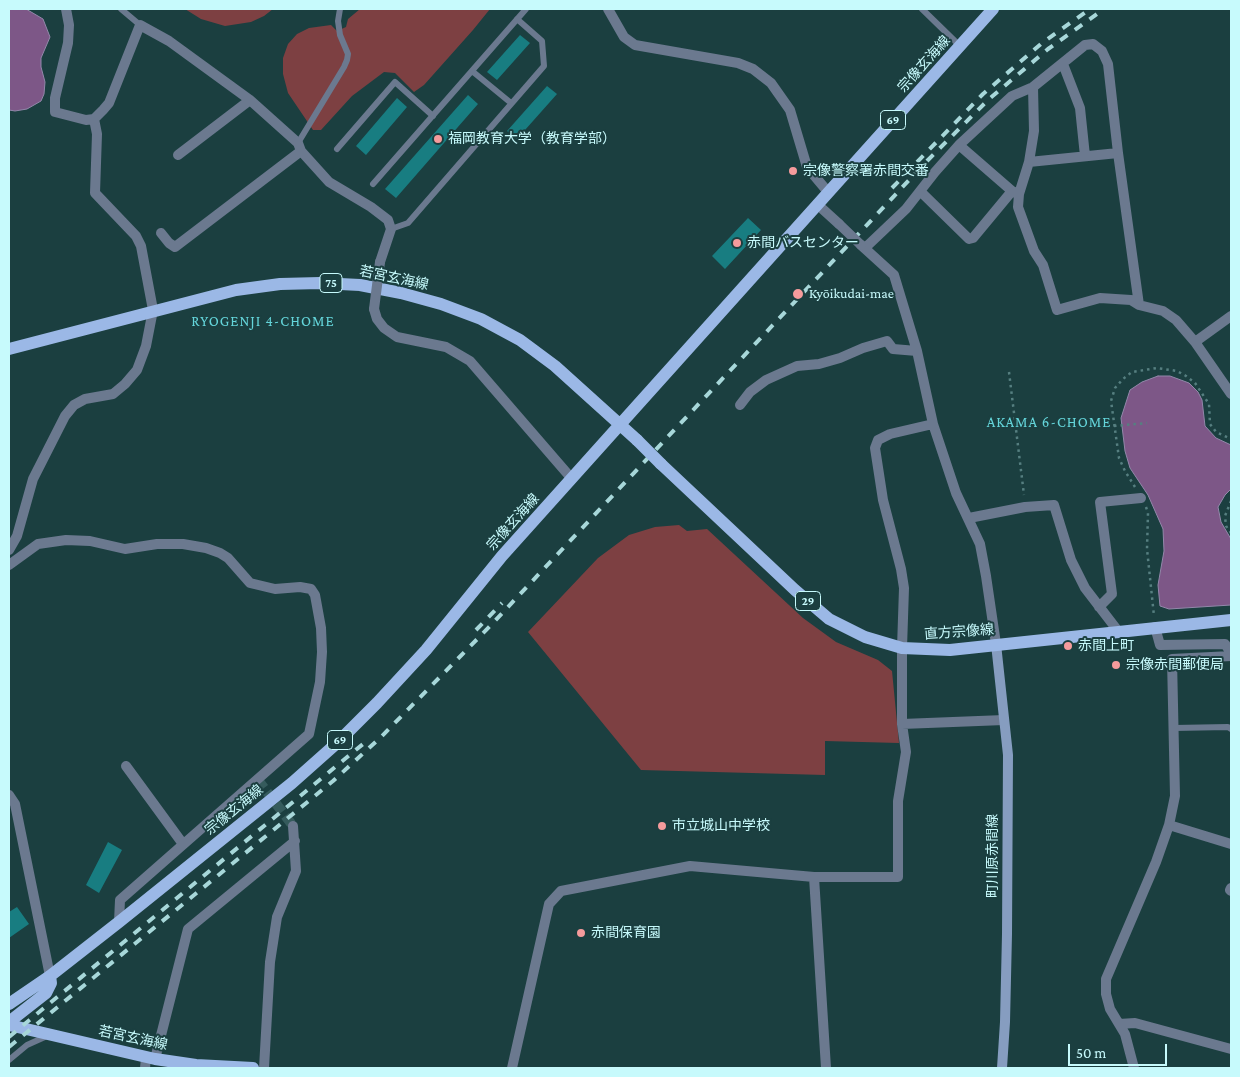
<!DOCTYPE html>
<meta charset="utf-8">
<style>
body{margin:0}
#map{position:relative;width:1240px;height:1077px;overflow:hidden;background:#1b3f40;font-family:"Crimson Pro",serif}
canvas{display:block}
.frame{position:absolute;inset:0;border:10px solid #c7fafc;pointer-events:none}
.scale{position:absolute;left:1068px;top:1044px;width:99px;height:22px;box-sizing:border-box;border:2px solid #c7fafc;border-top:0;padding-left:6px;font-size:15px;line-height:18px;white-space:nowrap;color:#c7fafc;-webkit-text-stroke:4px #1b3f40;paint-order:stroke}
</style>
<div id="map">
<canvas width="1240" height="1077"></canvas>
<div class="frame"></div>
<div class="scale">50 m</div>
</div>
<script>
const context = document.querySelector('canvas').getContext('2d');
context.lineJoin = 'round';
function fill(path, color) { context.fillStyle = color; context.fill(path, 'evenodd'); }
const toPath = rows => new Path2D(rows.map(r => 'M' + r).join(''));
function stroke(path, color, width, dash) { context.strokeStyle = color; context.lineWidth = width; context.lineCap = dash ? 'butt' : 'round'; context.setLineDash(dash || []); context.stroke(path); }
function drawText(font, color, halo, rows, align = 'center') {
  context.font = font + ' "Crimson Pro","Noto Sans JP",serif'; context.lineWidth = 4; context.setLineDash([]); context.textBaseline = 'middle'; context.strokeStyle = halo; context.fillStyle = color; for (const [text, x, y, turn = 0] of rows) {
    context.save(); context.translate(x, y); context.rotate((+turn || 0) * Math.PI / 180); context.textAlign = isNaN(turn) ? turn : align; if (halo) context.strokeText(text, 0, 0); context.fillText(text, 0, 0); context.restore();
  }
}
fill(toPath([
 [185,9,234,10,273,9,264,16,251,22,225,26,201,19],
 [360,9,490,9,473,30,424,85,414,92,395,73,384,72,352,96,321,130,313,130,288,93,283,74,283,58,288,44,297,34,309,28,331,25,337,31,346,27,348,19],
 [679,525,687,531,707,529,803,618,836,642,878,660,892,671,899,743,825,741,825,775,641,770,528,632,598,558,629,535,655,527]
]), '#7d4042');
const water = toPath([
 [9,9,26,9,43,19,50,37,41,58,41,67,45,82,44,94,41,101,27,109,15,111,9,110,9,9],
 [1158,376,1170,376,1189,383,1198,392,1202,400,1205,426,1216,438,1231,445,1231,489,1225,495,1218,507,1221,522,1231,539,1231,605,1169,609,1160,606,1158,585,1164,551,1163,529,1148,495,1130,468,1125,451,1121,418,1130,390,1142,382,1158,376]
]);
fill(water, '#7d5787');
stroke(water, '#9388aa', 1);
fill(toPath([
 [520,35,530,43,497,80,487,72],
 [547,86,557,94,517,139,507,131],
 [468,95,478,104,396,198,385,189],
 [397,98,407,107,366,155,356,146],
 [748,218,761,230,725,269,712,256],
 [108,842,122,850,99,893,86,885],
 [17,907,29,924,9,938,9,912]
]), '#187d81');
stroke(toPath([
 [258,780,293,826]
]), '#355b5c', 10, [10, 5]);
stroke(toPath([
 [1009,372,1024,495],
 [1114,426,1147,423],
 [1135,487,1125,471,1119,458,1111,401,1115,388,1123,379,1132,372,1157,368,1177,371,1186,376,1195,383,1209,404,1210,424,1216,432,1231,439],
 [1231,501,1225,516,1226,526,1231,533],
 [1146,507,1148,513,1147,549,1154,616]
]), '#567f80', 2.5, [2.5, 4]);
stroke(toPath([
 [121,9,140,25],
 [922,9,960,46],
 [472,71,511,103],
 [298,143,344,67,347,60,348,54,340,35,338,21,340,9],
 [337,149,395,82,433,116],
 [373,184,526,9],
 [391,229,408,223,544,66,542,41,517,19],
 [1174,728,1228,727,1231,729],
 [9,1060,27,1045,47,1036]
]), '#6b798f', 6);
stroke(toPath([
 [66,9,69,25,68,43,55,98,55,112,86,120,94,119,103,110,109,103,140,25,169,41,250,100,298,143,301,151,329,182,371,207,388,220,391,229,380,262],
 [608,9,624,37,635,45,738,63,753,69,771,83,790,110,807,167,828,192],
 [1063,64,1080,108,1085,156],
 [1033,87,1034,131,1029,162,1019,194,1018,207,1034,251,1043,265,1057,310,1100,298,1131,300,1139,305,1163,311,1176,320,1195,342,1231,394],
 [959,145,1012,191,1018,194],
 [178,155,250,100],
 [1029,162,1118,153,1139,305],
 [921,192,969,239,973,238,1012,191],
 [817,204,839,224],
 [161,233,169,243,175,247,301,151],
 [861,245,894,275,917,351,933,424,956,493,980,544,986,576,996,644],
 [865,248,906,209,935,172,959,145,1012,96,1033,87,1085,45,1093,44,1102,51,1108,64,1118,153],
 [374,309,377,319,384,328,397,337,446,347,470,361,572,479],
 [1195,342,1231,316],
 [740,405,750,392,766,380,797,366,819,364,840,358,863,348,887,341,893,349,917,351],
 [969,518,1025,507,1054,505,1071,560,1085,588,1118,631],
 [9,550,17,536,33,479,65,416,74,405,85,399,113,394,125,384,137,370,146,346,153,310,141,246,136,236,95,193,97,134,94,119],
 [9,565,38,544,66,540,90,541,125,549,157,544,183,544,206,548,220,553,228,558,250,583,275,589,300,587,311,589,315,595,321,628,322,652,320,682,309,734,120,900,119,922],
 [1099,607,1112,594,1100,502,1141,498],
 [1155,627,1160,645,1225,644,1231,653],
 [902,724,1004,720],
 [126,766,183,844],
 [9,795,15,804,50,976],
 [1169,825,1231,844],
 [814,877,826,1068],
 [1231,888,1230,890,1231,891],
 [1119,1024,1135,1023,1231,1049],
 [155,1059,188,929,295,841],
 [145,1068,146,1058],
 [264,1068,270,962,277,917,296,871,293,826],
 [512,1068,549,904,561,891,690,866,814,877,898,877,898,801,906,752,902,724,902,648,904,588,901,569,883,500,875,448,878,440,890,434,933,424],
 [1134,1068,1125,1034,1110,1009,1106,994,1106,979,1156,862,1169,825,1175,796,1172,659,1231,656]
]), '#6b798f', 10);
stroke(toPath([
 [996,644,1008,755,1007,934,1005,1022,1002,1068]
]), '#869dc0', 10);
stroke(toPath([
 [9,349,236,290,280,284,320,283,360,285,401,293,441,304,481,319,520,340,555,366,637,440],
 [661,464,795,590,829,619,865,637,902,648,950,650,1231,620],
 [9,1004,50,976,119,922,292,783,337,743,377,703,426,650,502,556,993,9],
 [9,1022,46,993,51,983,50,976],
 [9,1025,155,1059,196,1065,253,1068]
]), '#9bb8e6', 12);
stroke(toPath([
 [892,188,983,94,1042,43,1090,9],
 [476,630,502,603],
 [9,1037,363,744],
 [9,1047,333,781,381,737,492,624,927,161,988,100,1048,49,1104,9]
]), '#a7d7d9', 4, [9, 9]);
stroke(toPath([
 [839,224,861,245],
 [374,309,380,262]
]), '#6b798f', 10);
stroke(toPath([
 [637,440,661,464]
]), '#9bb8e6', 12);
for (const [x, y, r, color] of [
 [438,139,5,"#f59b9c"],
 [793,171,5,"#f59b9c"],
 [737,243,5,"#f59b9c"],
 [798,294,6,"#f59b9c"],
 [1068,646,5,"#f59b9c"],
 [1116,665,5,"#f59b9c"],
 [662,826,5,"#f59b9c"],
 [581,933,5,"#f59b9c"]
]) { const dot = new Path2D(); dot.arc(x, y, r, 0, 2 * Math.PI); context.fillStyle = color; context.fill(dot); stroke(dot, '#1b3f40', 2); }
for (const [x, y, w] of [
 [893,120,25],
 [331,283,22],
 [808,601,25],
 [340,740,25]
]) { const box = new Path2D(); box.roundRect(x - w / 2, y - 9.5, w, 19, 4); context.fillStyle = '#1b3f40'; context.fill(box); stroke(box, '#c7fafc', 1); }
drawText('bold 12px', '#c7fafc', null, [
 ["69",893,120],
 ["75",331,283],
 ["29",808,601],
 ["69",340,740]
]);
drawText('14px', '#c7fafc', '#1b3f40', [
 ["宗像玄海線",924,64,-48],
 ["若宮玄海線",394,278,12],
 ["宗像玄海線",513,522,-48],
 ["直方宗像線",959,632,-4],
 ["宗像玄海線",234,810,-39],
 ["町川原赤間線",993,856,-90],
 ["若宮玄海線",133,1038,12]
]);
drawText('14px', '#c7fafc', '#1b3f40', [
 ["福岡教育大学（教育学部）",448,139],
 ["宗像警察署赤間交番",803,171],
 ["赤間バスセンター",747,243],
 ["Kyōikudai-mae",809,294],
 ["赤間上町",1078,646],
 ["宗像赤間郵便局",1126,665],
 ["市立城山中学校",672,826],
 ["赤間保育園",591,933]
], 'left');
context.letterSpacing = '1px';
drawText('15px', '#64d5da', '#1b3f40', [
 ["RYOGENJI 4-CHOME",263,321],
 ["AKAMA 6-CHOME",1049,422]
]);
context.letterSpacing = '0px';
</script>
